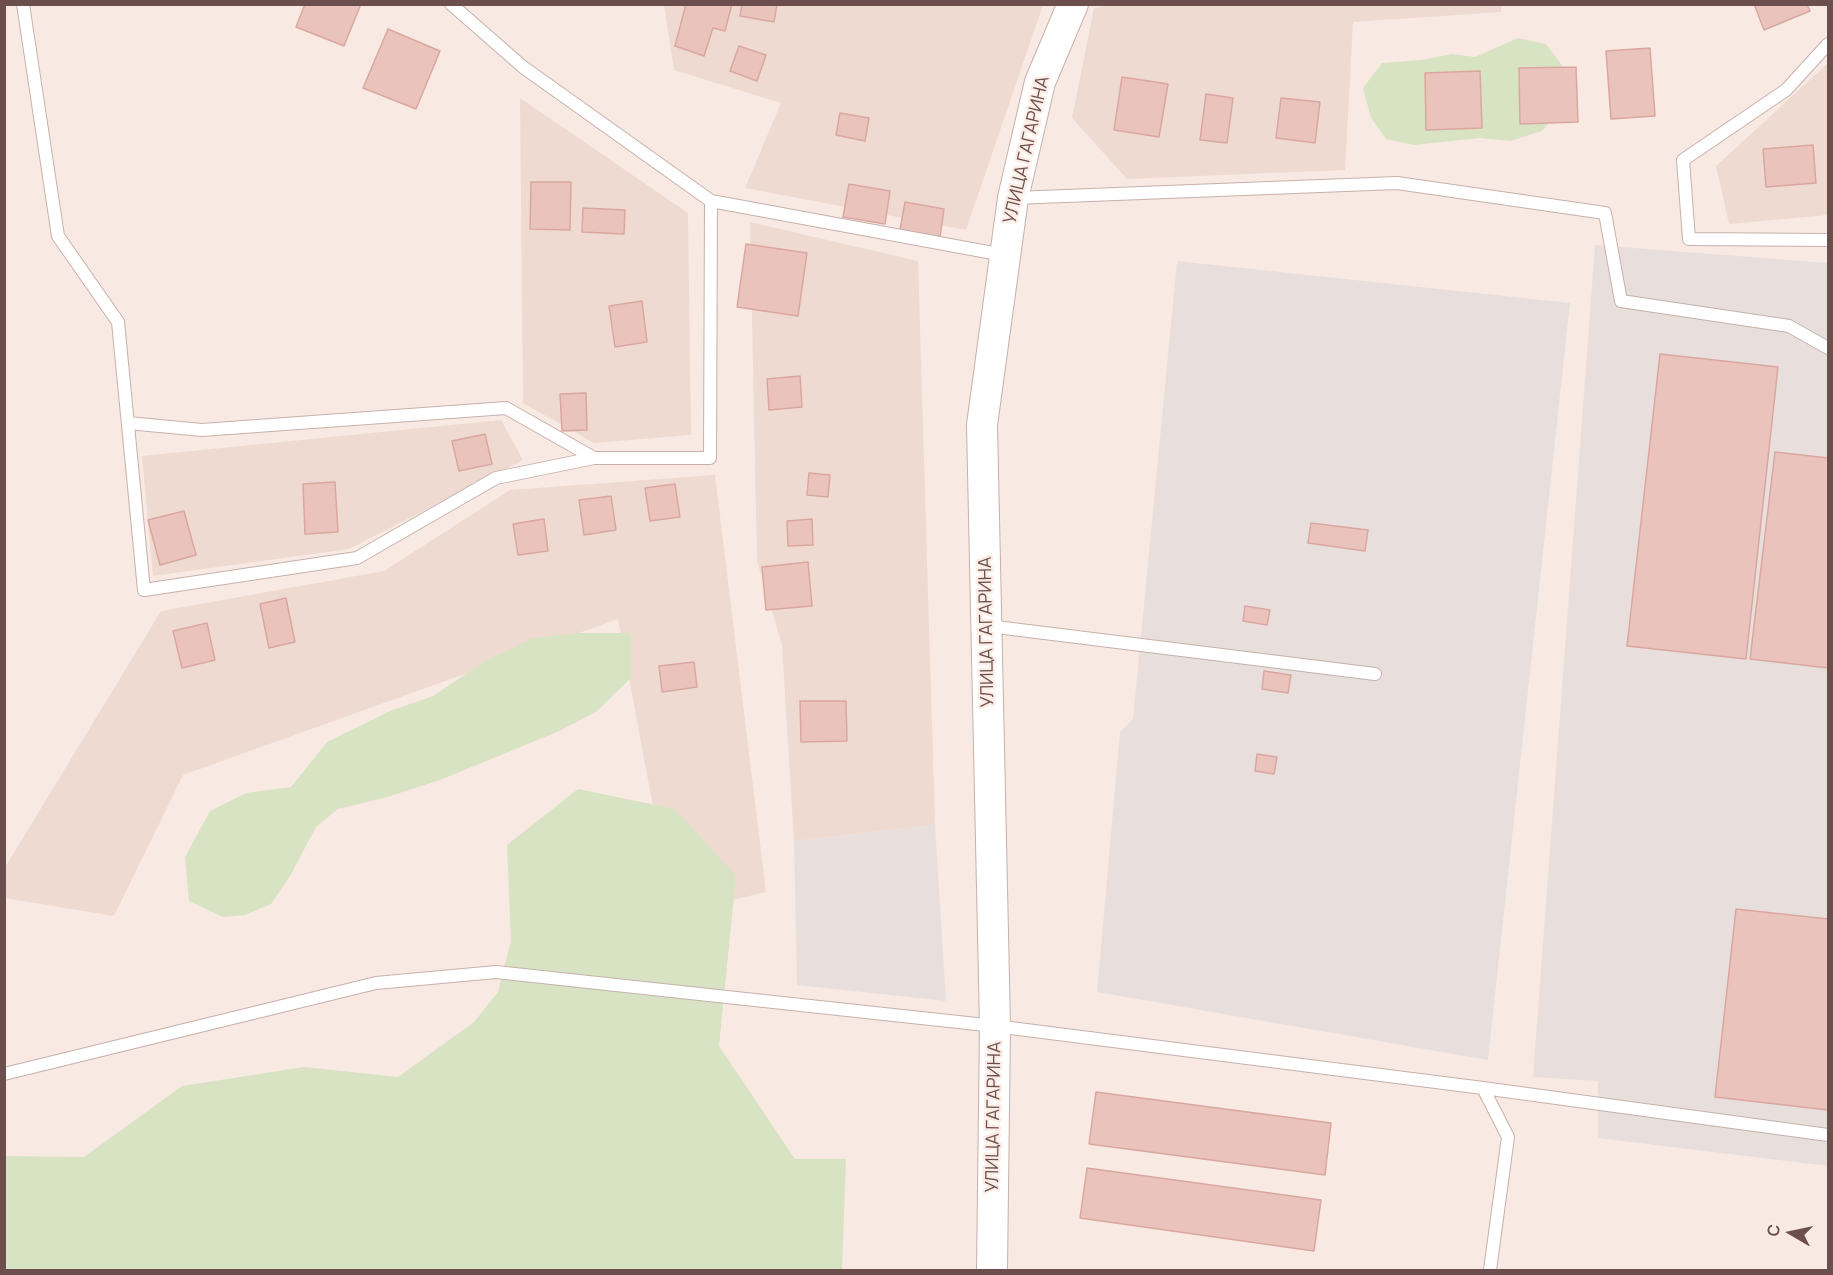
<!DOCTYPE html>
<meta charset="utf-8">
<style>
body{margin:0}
#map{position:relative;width:1833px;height:1275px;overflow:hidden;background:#f8eae2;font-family:Manrope,sans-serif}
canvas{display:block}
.frame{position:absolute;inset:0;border:6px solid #6c4f4c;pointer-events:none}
.north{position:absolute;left:1761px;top:1203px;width:60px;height:60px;-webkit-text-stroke:4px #fceee7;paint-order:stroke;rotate:279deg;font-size:16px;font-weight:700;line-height:24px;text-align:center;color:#6c4f4c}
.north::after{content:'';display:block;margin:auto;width:21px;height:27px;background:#6c4f4c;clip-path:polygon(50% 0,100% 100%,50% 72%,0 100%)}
</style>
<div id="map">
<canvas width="1833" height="1275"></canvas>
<div class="frame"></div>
<div class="north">С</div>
</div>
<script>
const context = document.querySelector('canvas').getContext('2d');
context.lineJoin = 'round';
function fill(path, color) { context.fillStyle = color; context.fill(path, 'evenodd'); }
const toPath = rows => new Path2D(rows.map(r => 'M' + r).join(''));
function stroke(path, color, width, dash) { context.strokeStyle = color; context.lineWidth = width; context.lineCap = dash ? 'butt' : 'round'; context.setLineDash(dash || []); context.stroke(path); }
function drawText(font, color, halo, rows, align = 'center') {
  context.font = font + ' Manrope,sans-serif'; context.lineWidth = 5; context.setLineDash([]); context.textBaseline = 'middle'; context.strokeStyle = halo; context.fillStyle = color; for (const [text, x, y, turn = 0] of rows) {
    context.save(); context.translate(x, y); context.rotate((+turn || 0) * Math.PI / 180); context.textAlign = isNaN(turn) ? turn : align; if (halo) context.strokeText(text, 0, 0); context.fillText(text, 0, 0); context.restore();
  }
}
fill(toPath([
 [1121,4,1501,5,1501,12,1353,22,1345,170,1127,179,1072,118,1094,8],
 [664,5,1043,5,966,230,745,188,781,103,674,70],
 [1828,63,1828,215,1729,224,1716,166],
 [520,98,688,213,691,435,594,443,523,403],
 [750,222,918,261,935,825,794,841,782,645,757,561],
 [501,420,523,460,349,549,153,576,142,456],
 [715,475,766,892,673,914,618,619,183,775,114,916,5,898,4,869,161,611,384,571,510,490]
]), '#efdad1');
fill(toPath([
 [1595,245,1828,263,1828,1166,1598,1138,1598,1081,1533,1077],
 [1177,261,1570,303,1488,1060,1097,992,1120,732,1133,719],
 [935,825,946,1001,797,985,794,841]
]), '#e8dfdc');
fill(toPath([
 [1518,38,1546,44,1567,72,1565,105,1542,131,1511,141,1480,138,1414,145,1386,139,1371,118,1363,88,1382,63,1422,60,1452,54,1475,57],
 [580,633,631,633,631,678,596,712,557,732,440,780,384,798,338,809,316,827,290,876,271,904,245,915,223,917,189,901,185,857,210,811,246,793,291,787,327,742,390,711,433,696,485,661,533,638],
 [578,789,675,809,736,876,719,1046,795,1159,846,1159,842,1270,5,1270,5,1156,84,1157,182,1086,304,1067,398,1077,474,1022,498,992,511,941,507,845]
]), '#d8e3c3');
const building = toPath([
 [305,4,361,4,344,46,296,27,305,4],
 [686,4,732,4,725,31,713,28,704,56,675,46,686,4],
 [742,4,777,4,774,22,740,16,742,4],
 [1754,4,1807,4,1810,11,1764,30,1754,4],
 [388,29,440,51,416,109,363,88,388,29],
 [739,46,766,55,757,81,730,71,739,46],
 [1650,48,1655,116,1611,119,1606,51,1650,48],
 [1576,67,1578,122,1520,124,1519,68,1576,67],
 [1480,71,1482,128,1426,130,1425,73,1480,71],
 [1122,77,1168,84,1159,137,1114,130,1122,77],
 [1206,94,1233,98,1227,143,1200,140,1206,94],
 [1281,98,1320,102,1315,143,1276,138,1281,98],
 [840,113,869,118,865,141,836,135,840,113],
 [1813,145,1816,183,1766,187,1763,149,1813,145],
 [531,182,571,182,570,230,530,229,531,182],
 [849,184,890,191,885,224,843,217,849,184],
 [905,202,944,209,940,237,900,230,905,202],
 [583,208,625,210,624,234,582,232,583,208],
 [746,244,807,253,798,316,737,307,746,244],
 [642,301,647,342,615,347,609,306,642,301],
 [1660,354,1778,367,1746,659,1627,646,1660,354],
 [800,376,802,407,769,410,767,379,800,376],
 [586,393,587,430,562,431,560,394,586,393],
 [485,434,492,464,459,471,452,441,485,434],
 [1775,452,1828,458,1828,668,1750,659,1775,452],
 [809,473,830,475,828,497,807,495,809,473],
 [335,482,338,532,305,534,303,484,335,482],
 [675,484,680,517,650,521,645,488,675,484],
 [611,496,616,530,584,535,579,500,611,496],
 [184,511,196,555,160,565,148,520,184,511],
 [544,519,548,551,518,555,513,524,544,519],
 [812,519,813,545,788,546,787,521,812,519],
 [1311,523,1368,530,1365,551,1308,543,1311,523],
 [808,562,812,606,766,610,762,567,808,562],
 [286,598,295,642,269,648,260,604,286,598],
 [1245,606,1270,610,1267,625,1243,621,1245,606],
 [207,623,215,660,182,668,173,631,207,623],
 [694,662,697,687,662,692,659,666,694,662],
 [1264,671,1291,675,1288,693,1262,689,1264,671],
 [800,701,846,701,847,741,801,742,800,701],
 [1257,754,1277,757,1274,774,1255,771,1257,754],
 [1736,909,1828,919,1828,1110,1715,1097,1736,909],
 [1096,1092,1331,1123,1325,1175,1089,1144,1096,1092],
 [1087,1168,1321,1200,1314,1251,1080,1218,1087,1168]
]);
fill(building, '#eac3bd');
stroke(building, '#daa7a0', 1.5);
const service = toPath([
 [23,4,58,236,118,322,144,590,357,558,496,478,594,458,710,458,711,201],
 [451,4,523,67,711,201,1004,255],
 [1828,44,1786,90,1683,160,1689,239,1828,240],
 [1014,198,1397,183,1605,213,1621,301,1789,326,1828,348],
 [128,423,202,430,506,408,594,458],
 [988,626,1375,674],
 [4,1074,376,983,496,972,995,1026,1483,1088,1508,1137,1490,1270],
 [1483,1088,1828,1135]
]);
const tertiary = toPath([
 [992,1270,995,1026,982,425,1013,198,1040,82,1073,4]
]);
stroke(service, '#c7b0ab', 14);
stroke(tertiary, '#c7b0ab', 32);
stroke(service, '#fff', 12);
stroke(tertiary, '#fff', 30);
drawText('18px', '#6c4f4c', '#fceee7', [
 ["УЛИЦА ГАГАРИНА",1027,150,-77],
 ["УЛИЦА ГАГАРИНА",987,632,-91],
 ["УЛИЦА ГАГАРИНА",994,1117,-89]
]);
</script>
